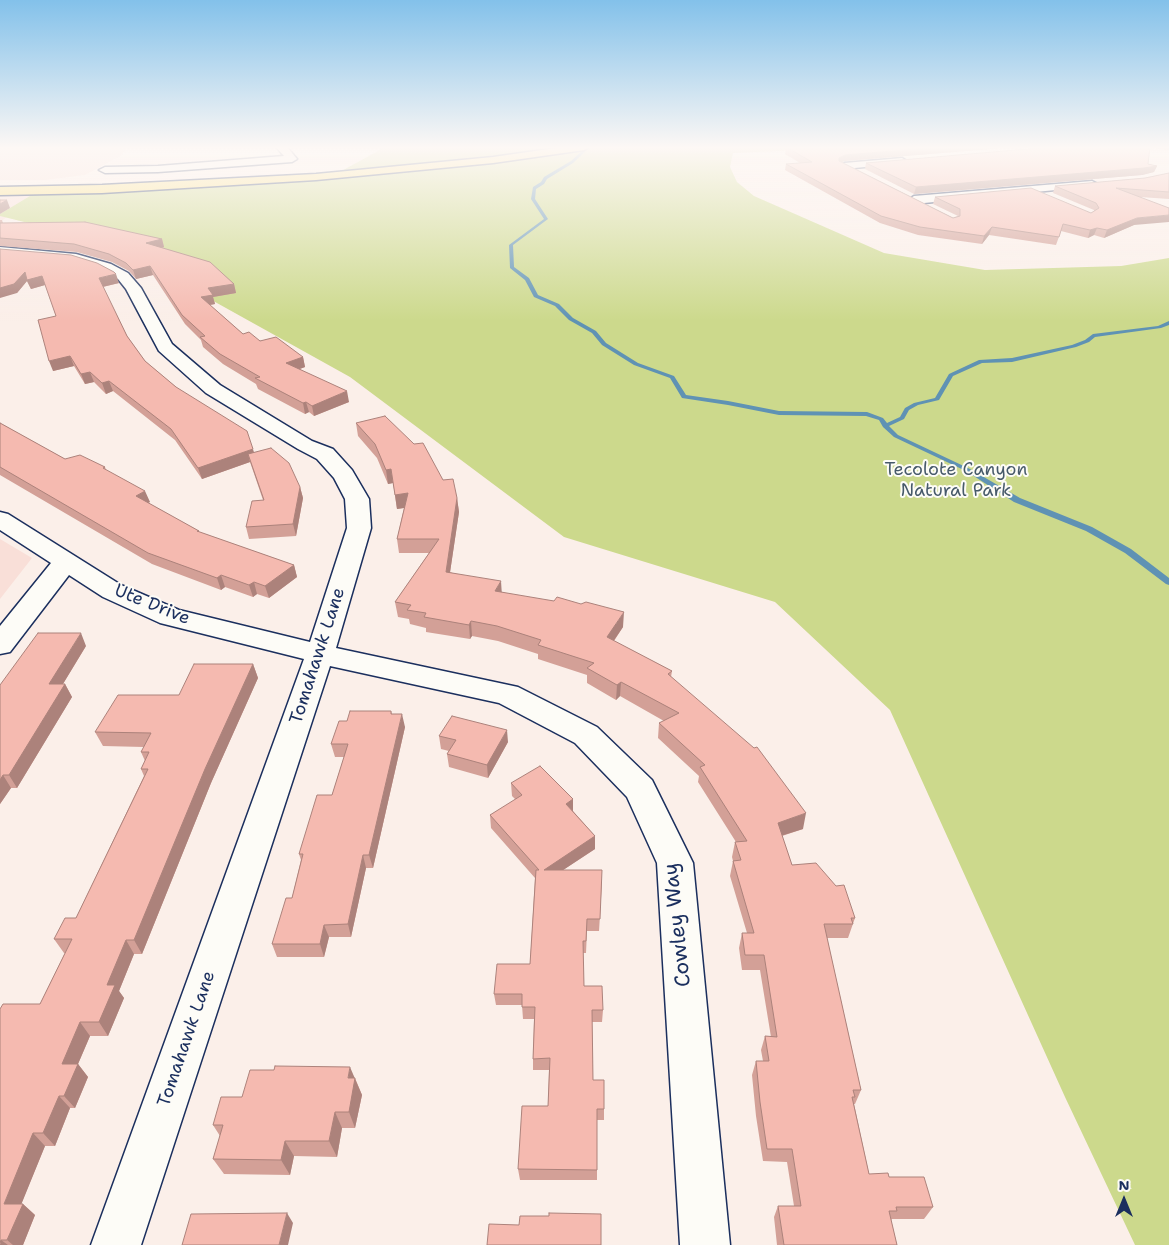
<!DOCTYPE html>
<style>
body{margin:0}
#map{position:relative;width:1169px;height:1245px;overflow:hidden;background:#fbefe9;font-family:"Shantell Sans",sans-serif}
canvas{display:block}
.north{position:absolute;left:1099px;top:1175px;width:50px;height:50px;-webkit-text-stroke:4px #fdfcf7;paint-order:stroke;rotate:0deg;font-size:14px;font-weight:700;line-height:20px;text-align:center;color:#1b2f5e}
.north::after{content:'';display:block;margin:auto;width:18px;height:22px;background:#1b2f5e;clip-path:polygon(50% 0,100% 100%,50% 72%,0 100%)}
</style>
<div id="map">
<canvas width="1169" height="1245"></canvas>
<div class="north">N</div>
</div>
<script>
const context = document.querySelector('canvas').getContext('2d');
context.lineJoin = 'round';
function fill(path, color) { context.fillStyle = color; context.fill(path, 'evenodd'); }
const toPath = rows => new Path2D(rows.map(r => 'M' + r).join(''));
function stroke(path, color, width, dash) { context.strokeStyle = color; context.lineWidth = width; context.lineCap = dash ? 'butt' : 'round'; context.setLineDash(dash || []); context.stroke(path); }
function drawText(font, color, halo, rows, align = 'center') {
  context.font = font + ' "Shantell Sans",sans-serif'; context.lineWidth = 4; context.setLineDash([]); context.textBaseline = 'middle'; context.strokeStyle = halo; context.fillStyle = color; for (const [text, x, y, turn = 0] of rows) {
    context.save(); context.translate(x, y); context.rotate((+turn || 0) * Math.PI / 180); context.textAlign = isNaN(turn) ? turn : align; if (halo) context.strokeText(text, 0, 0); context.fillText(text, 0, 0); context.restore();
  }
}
fill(toPath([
 [0,147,127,147,121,156,85,175,46,180,0,180],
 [35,193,21,207,0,222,0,194],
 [0,539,32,558,0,599]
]), '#f9dfd8');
fill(toPath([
 [385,147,863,147,733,153,730,167,737,182,754,196,884,253,985,270,1121,266,1169,258,1169,1245,1135,1245,1065,1097,890,710,775,602,564,537,350,377,145,263,93,239,0,216,0,214,35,193,205,187,327,179]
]), '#ccd98c');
fill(toPath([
 [585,148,588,149,573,163,547,179,544,184,536,189,535,199,548,219,513,245,514,267,529,278,538,295,559,304,573,318,596,331,606,343,638,363,674,376,686,395,728,401,779,411,867,412,883,418,887,423,900,417,905,408,914,403,935,398,949,374,979,360,1012,358,1072,345,1085,340,1093,334,1158,326,1169,321,1169,325,1161,328,1095,337,1089,342,1076,347,1012,362,982,363,953,376,939,400,918,405,909,410,904,419,889,426,898,435,970,469,1020,498,1092,527,1131,549,1169,578,1169,585,1166,584,1125,553,1086,531,1014,502,966,471,894,437,883,427,879,420,866,416,779,415,728,405,682,398,670,378,634,365,602,345,592,333,569,320,555,306,534,297,525,280,510,268,509,245,544,219,531,199,533,187,541,182,544,177,571,161,585,148]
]), '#5f92b4');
const minor = toPath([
 [276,147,287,147,297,159,292,162,158,172,105,173,99,170,105,167,158,166,284,156,276,147],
 [902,158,907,161,906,163,844,169,839,166,844,163,902,158],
 [1092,181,1098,184,1096,186,914,204,908,200,914,196,1092,181],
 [0,247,76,254,111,264,128,273,141,288,172,344,220,385,312,441,333,449,352,470,369,499,371,528,336,648,518,687,597,727,652,780,693,863,730,1245,680,1245,657,863,627,797,575,743,499,703,330,666,141,1245,91,1245,304,659,160,623,103,597,69,575,10,652,0,654,0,626,51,563,0,530,0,512,8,514,121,585,179,610,310,642,347,528,345,499,334,478,317,459,298,449,206,393,159,351,126,289,118,279,101,270,74,262,0,255,0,247]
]);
const major = toPath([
 [563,147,589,147,584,150,493,163,316,180,102,193,0,195,0,187,102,185,316,174,493,157,563,147]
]);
stroke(minor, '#1b2f5e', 3);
stroke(major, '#1b2f5e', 3);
fill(minor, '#fdfcf7');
fill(major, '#fae180');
fill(toPath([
 [786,147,1014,147,844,161,842,162,953,218,958,216,933,204,935,197,1091,213,1094,211,1094,210,1053,193,1055,186,1145,178,1169,173,1169,199,1140,197,1134,225,1104,238,1094,235,1088,238,1061,231,1056,245,989,235,982,244,918,235,880,223,785,170,786,164,800,163,785,154],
 [1050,147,1169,147,1169,150,1150,148,1148,164,1157,166,1154,172,1142,175,914,194,865,169,866,163],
 [0,220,2,220,3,223,162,239,164,247,162,248,234,284,236,293,213,297,215,304,210,305,243,334,303,357,305,367,300,369,349,402,314,416,309,412,305,414,258,389,256,384,223,364,203,347,201,340,185,324,153,275,136,279,129,271,112,262,77,252,0,246],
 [0,249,119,283,103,287,127,336,145,361,254,452,300,487,303,498,296,536,249,539,246,527,263,500,250,462,202,479,175,440,113,391,106,394,94,382,85,384,74,366,53,371,56,316,45,285,31,289,27,281,17,293],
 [0,423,65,459,105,467,106,470,150,502,148,503,199,531,199,532,294,565,297,577,269,598,257,594,253,597,225,587,221,590,152,564,0,475],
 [356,423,443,480,457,498,459,512,450,572,502,592,623,627,614,641,672,671,671,677,803,829,782,836,792,865,855,918,848,938,827,938,861,1090,855,1104,854,1104,869,1174,889,1177,933,1207,924,1219,892,1219,891,1220,897,1245,777,1245,774,1217,778,1206,794,1206,787,1162,763,1161,756,1116,752,1075,756,1061,763,1061,761,1050,765,1036,771,1037,760,970,742,970,739,948,742,933,747,933,730,876,733,861,732,857,735,842,736,842,698,782,699,776,658,738,659,723,664,721,620,696,616,700,587,683,587,675,538,659,538,654,498,641,472,636,470,639,426,632,426,628,410,624,409,619,398,617,395,602,429,553,399,553,397,539,404,508,397,509,393,483,388,484,377,458,358,436],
 [86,646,63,684,65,684,72,697,17,788,11,788,0,804,0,685],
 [253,664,258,678,211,783,142,954,134,954,119,991,124,998,108,1036,90,1036,78,1064,88,1077,75,1108,70,1108,55,1146,45,1146,21,1204,23,1204,35,1215,23,1245,0,1245,40,1004,65,953,64,953,54,939,76,918,144,776,141,769,145,761,141,752,144,747,103,746,95,732],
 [391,711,392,714,405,727,373,868,366,868,351,937,329,937,324,957,277,957,272,944,292,898,301,860,299,854,332,795,344,757,335,757,331,744,347,721],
 [439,736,508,742,488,778,449,767,447,754,449,751,441,749],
 [511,783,573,799,573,811,595,836,595,849,563,870,602,883,599,931,587,931,586,953,583,953,584,986,603,1010,602,1022,592,1022,593,1080,604,1080,604,1120,597,1120,597,1180,520,1180,518,1169,548,1106,549,1070,533,1070,533,1059,534,1019,523,1019,522,1005,496,1005,494,994,530,964,535,878,491,828,490,815,516,800,512,796],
 [354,1078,355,1078,362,1095,355,1128,342,1128,337,1157,294,1156,290,1175,224,1174,213,1159,220,1136,213,1125,242,1097]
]), '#d3a097');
fill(toPath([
 [939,147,1014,147,844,161,838,164,839,158,845,155],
 [1157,166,1154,172,1142,175,914,194,916,187],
 [7,200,10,208,0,214,0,204],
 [1169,215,1169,222,1134,225,1104,238,1107,230,1137,218],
 [992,227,989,235,982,244,984,236],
 [1097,228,1094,235,1088,238,1090,230],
 [162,239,164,247,149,252,146,243],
 [150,266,153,275,136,279,133,270],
 [25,272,42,276,45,285,31,289,27,281,17,293,0,298,0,288],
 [116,274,119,283,102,287,99,278],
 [234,284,236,293,213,297,215,304,203,306,201,297,208,288],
 [70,356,74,366,53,371,49,361],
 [303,357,305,367,288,373,286,363],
 [90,372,94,382,85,384,81,374],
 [109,381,113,391,106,394,102,383],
 [347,391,349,402,314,416,312,406],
 [306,402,309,412,305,414,303,403],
 [253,449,256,460,248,454,250,462,202,479,198,468],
 [391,469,393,483,388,484,386,470],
 [300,487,303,498,296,536,293,524],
 [145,491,150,502,140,507,136,496],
 [408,493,410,507,397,509,395,495],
 [457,498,459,512,448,586,446,572],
 [294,565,297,577,269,598,265,586],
 [221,575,225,587,221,590,217,578],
 [501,581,502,596,495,591],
 [254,582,257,594,253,597,249,585],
 [624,612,623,627,606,652,607,637],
 [471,621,472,636,470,639,469,625],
 [81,633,86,646,55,697,49,684],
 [253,664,258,678,211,783,142,954,134,940,205,769],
 [621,682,620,696,616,700,617,685],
 [65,684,72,697,17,788,9,775],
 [402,714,405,727,373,868,369,855],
 [507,730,508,742,488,778,487,765],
 [3,775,11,788,0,804,0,780],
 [573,799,573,812,566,804],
 [806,813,803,829,774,838,778,823],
 [595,836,595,849,545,882,544,870],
 [363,855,366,868,351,937,348,924],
 [324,925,329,937,324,957,320,944],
 [126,940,134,954,119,991,124,998,108,1036,99,1022,107,985],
 [80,1022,90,1036,78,1064,88,1077,75,1108,64,1096,62,1064],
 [350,1067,362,1095,355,1128,349,1112,348,1078],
 [59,1096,70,1108,55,1146,43,1133],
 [335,1112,342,1128,337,1157,329,1141],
 [33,1133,45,1146,17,1215,4,1204],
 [285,1141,294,1156,290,1175,281,1160],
 [23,1204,35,1215,23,1245,13,1245,7,1240],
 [287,1213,293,1223,288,1245,279,1245],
 [1,1240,8,1245,0,1245]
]), '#ac827b');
const building = toPath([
 [786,147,939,147,845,155,839,158,839,161,953,218,960,216,960,209,935,197,1031,188,1091,213,1099,208,1096,203,1055,186,1145,178,1169,173,1169,192,1116,188,1169,208,1169,215,1137,218,1107,230,1097,228,1090,230,1063,224,1059,237,992,227,984,236,920,227,881,216,786,164,812,162,786,147],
 [1050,147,1150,147,1148,164,1157,166,1144,168,916,187,866,163,1050,147],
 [0,200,7,200,0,204,0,200],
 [85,222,162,239,146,243,210,262,234,284,208,288,213,295,201,297,243,334,249,332,260,341,276,337,303,357,286,363,347,391,312,406,306,402,303,403,255,378,260,377,220,354,200,337,205,336,182,315,150,266,133,270,126,263,109,254,74,244,0,238,0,223,85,222],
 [0,249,71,255,97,263,114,272,116,274,99,278,127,336,145,361,176,387,247,431,253,449,198,468,171,429,109,381,102,383,90,372,81,374,70,356,49,361,38,320,56,316,42,276,27,280,25,272,14,284,0,288,0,249],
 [385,416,414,444,423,443,443,480,453,479,457,498,446,572,501,581,495,591,554,601,557,597,581,604,586,602,624,612,607,637,672,671,668,674,754,748,757,747,806,813,778,823,792,865,816,863,836,886,844,885,855,918,851,918,853,924,824,924,861,1090,853,1090,855,1097,852,1097,869,1174,888,1173,889,1177,924,1177,933,1207,896,1207,897,1211,889,1211,897,1245,784,1245,778,1206,801,1206,792,1149,767,1149,760,1102,756,1061,769,1061,765,1036,777,1037,764,955,745,955,742,933,754,933,733,861,741,860,735,842,747,841,700,767,705,765,659,723,679,713,621,682,617,685,587,668,594,663,538,645,541,640,497,626,471,621,469,625,424,617,426,613,407,610,411,605,395,602,439,539,397,539,408,493,395,495,391,469,386,470,375,444,356,423,385,416],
 [0,423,65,459,80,455,105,467,103,468,145,491,136,496,199,531,197,531,294,565,265,586,254,582,249,585,221,575,217,578,148,553,0,467,0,423],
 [271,448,289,463,300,487,293,524,246,527,252,501,264,500,248,454,271,448],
 [38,633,81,633,49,684,65,684,9,775,3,775,0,780,0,685,38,633],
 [194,664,253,664,205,769,134,940,126,940,107,985,115,985,99,1022,80,1022,62,1064,78,1064,64,1096,59,1096,43,1133,33,1133,4,1204,23,1204,7,1240,1,1240,0,1243,0,1009,3,1004,40,1004,72,939,54,939,65,918,76,918,148,769,141,769,149,752,141,752,151,733,95,732,118,695,179,695,194,664],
 [350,711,391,711,391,714,402,714,369,855,363,855,348,924,324,925,320,944,272,944,286,898,292,898,303,854,299,854,317,795,332,795,348,744,331,744,339,721,347,721,350,711],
 [452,716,507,730,487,765,447,754,456,740,439,736,452,716],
 [540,766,573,799,566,804,595,836,544,870,602,870,600,919,587,919,586,941,583,941,584,986,602,986,603,1010,592,1010,593,1080,604,1080,604,1109,597,1109,597,1170,518,1169,522,1106,548,1106,550,1058,533,1059,535,1007,522,1007,522,994,494,994,497,964,530,964,536,870,539,870,490,815,522,795,511,783,540,766],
 [275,1066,350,1067,348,1078,355,1078,349,1112,335,1112,329,1141,285,1141,281,1160,213,1159,223,1125,213,1125,221,1097,242,1097,250,1070,274,1070,275,1066],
 [287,1213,279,1245,182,1245,191,1214,287,1213],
 [549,1213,601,1214,601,1245,487,1245,489,1224,519,1225,520,1216,549,1216,549,1213]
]);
fill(building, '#f5bab0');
stroke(building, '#ac827b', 1);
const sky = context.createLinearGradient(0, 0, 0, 321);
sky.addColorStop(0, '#83c1ea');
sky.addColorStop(0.46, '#fdf8f5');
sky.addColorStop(1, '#fdf8f500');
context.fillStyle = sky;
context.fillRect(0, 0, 1169, 321);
drawText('18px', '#475a6a', '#fdfcf7', [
 ["Tecolote Canyon",956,470],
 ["Natural Park",956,491]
]);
drawText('18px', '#1b2f5e', '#fdfcf7', [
 ["Ute Drive",152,605,22],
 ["Tomahawk Lane",318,656,-72],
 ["Tomahawk Lane",187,1039,-71]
]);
drawText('21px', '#1b2f5e', '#fdfcf7', [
 ["Cowley Way",678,925,-96]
]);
</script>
